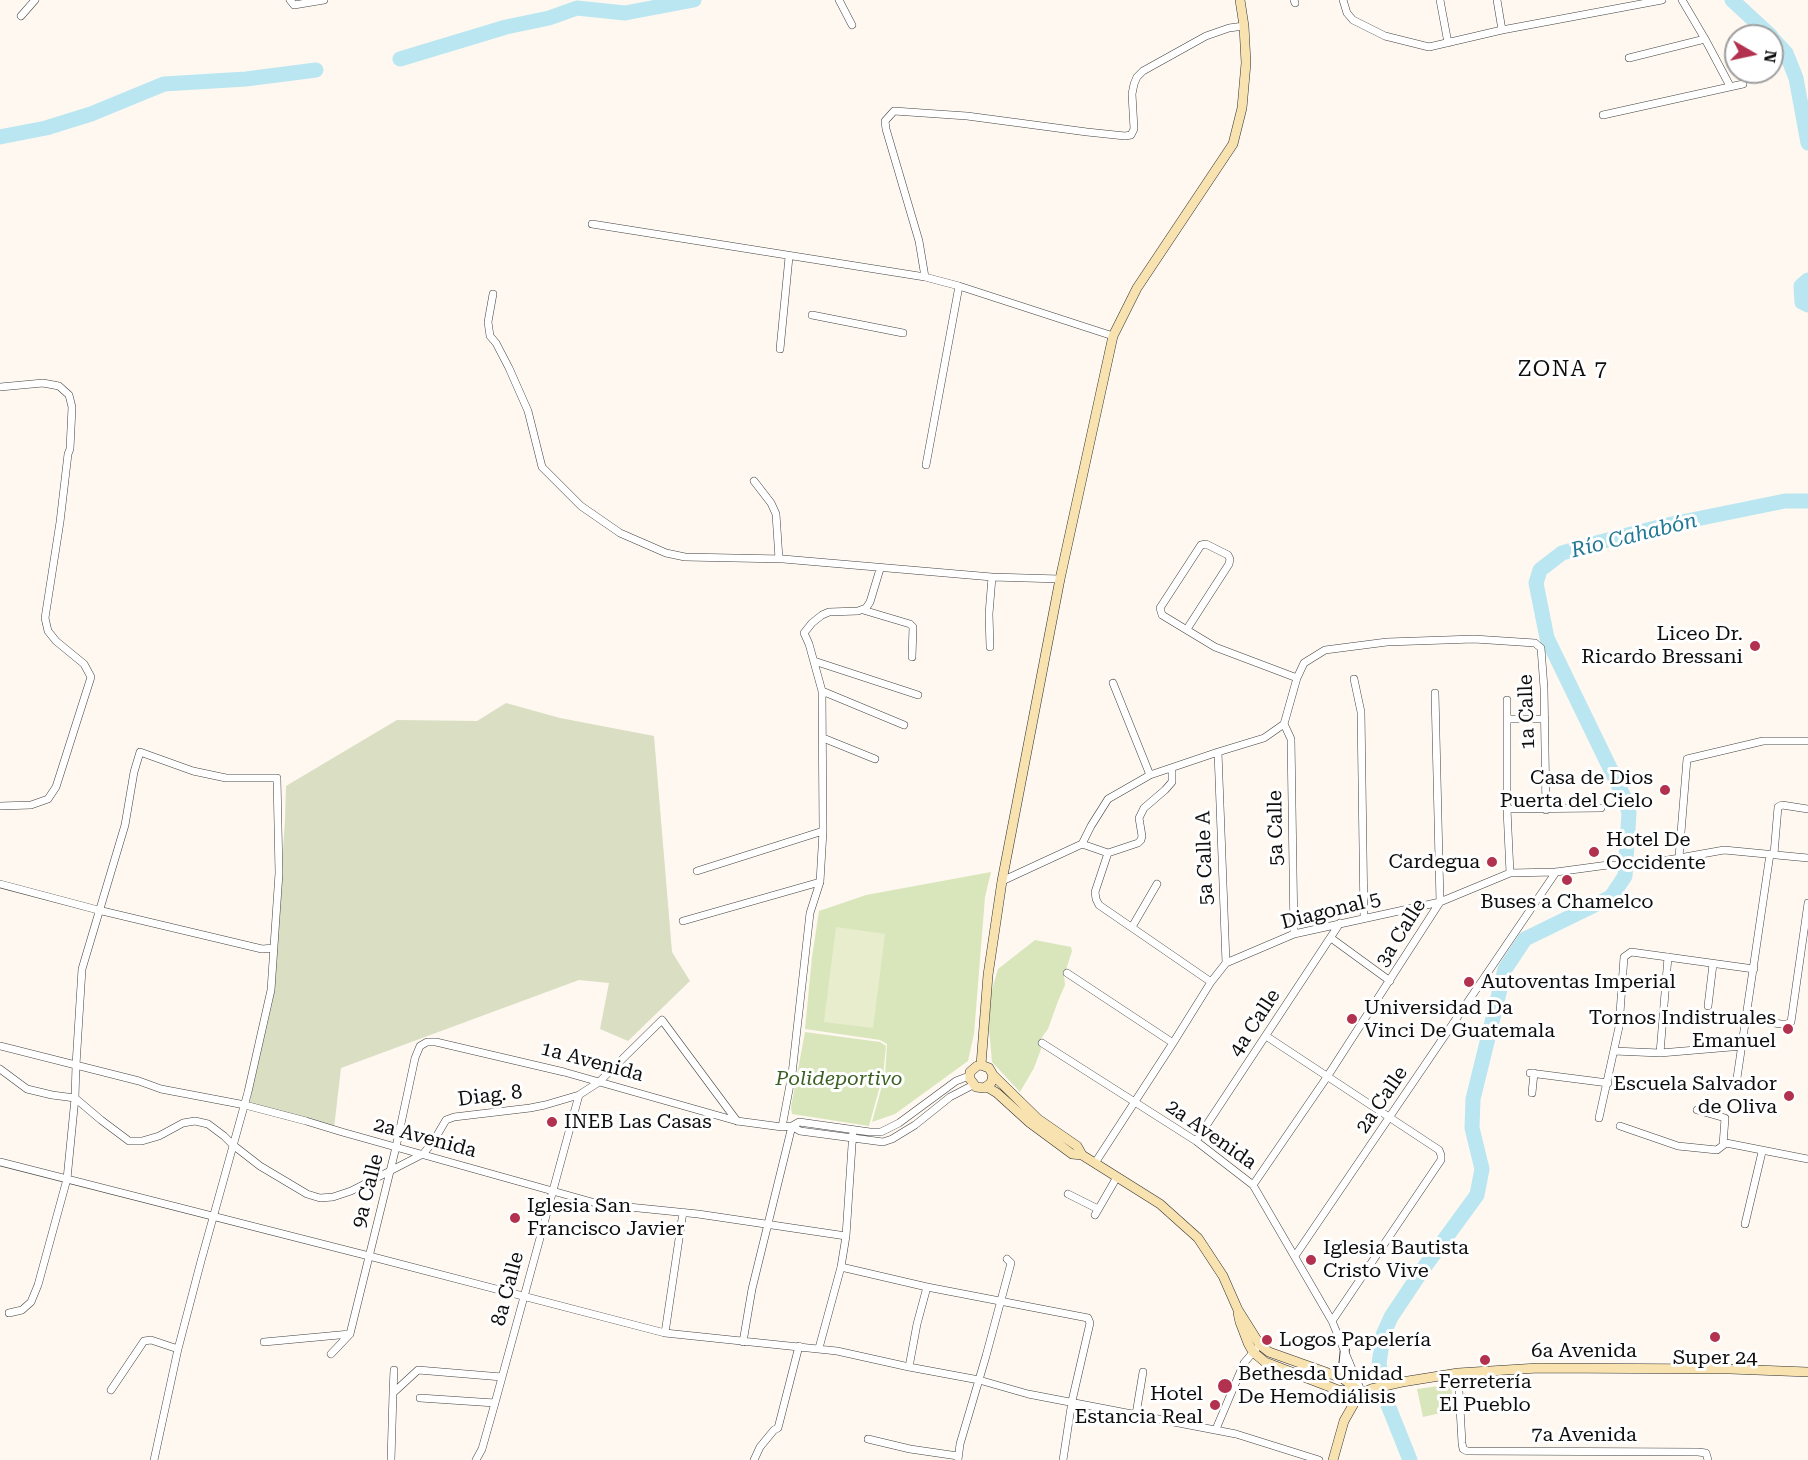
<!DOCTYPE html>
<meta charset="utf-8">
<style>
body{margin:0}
#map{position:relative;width:1808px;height:1460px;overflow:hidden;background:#fef8f0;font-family:"Roboto Serif",serif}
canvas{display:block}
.north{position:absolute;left:1724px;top:24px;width:60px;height:60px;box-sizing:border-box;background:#fff;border:2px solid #9f9f9f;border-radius:50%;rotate:99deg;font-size:16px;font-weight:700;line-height:24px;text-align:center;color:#0e0e0e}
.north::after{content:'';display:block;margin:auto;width:21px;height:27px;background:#b2314f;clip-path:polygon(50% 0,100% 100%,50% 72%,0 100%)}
</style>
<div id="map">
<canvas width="1808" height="1460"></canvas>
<div class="north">N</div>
</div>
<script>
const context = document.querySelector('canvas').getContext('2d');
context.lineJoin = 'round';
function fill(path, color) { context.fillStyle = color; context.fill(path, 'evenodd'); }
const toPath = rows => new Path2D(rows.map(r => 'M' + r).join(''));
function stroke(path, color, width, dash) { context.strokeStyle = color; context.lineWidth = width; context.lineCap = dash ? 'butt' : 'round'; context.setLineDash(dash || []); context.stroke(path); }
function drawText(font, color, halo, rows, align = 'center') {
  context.font = font + ' "Roboto Serif",serif'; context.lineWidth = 6; context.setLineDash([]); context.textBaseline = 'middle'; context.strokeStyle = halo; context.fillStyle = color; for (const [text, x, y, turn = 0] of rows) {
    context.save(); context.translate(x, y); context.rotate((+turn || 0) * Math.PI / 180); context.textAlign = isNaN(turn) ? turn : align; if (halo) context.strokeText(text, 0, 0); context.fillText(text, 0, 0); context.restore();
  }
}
fill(toPath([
 [991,872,985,897,974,1034,968,1061,895,1114,872,1122,885,1075,887,1044,880,1040,805,1029,812,957,819,911,866,895],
 [1035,940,1071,947,1072,951,1064,976,1065,985,1058,1001,1048,1029,1040,1040,1041,1049,1034,1068,1020,1092,992,1062,989,1028,991,993,998,969],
 [805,1032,880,1042,886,1046,883,1075,869,1126,792,1114,791,1107],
 [1446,1385,1451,1386,1454,1410,1423,1417,1417,1389]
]), '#d9e6bc');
fill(toPath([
 [506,703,560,718,654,736,672,952,690,981,628,1041,600,1029,609,983,579,980,341,1068,334,1128,249,1105,273,1000,285,820,286,786,397,720,477,721]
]), '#dadec2');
fill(toPath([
 [836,927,885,934,873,1028,824,1022]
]), '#e8eecd');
stroke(toPath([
 [1732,0,1771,36],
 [1772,38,1786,53,1796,78,1808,143],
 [400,59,506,27,549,18,577,8,625,13,694,0],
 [0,137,46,128,91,114,164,84,246,79,316,70],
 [1808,280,1801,286,1802,302,1808,305],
 [1410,1460,1388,1405,1384,1386,1379,1364,1383,1335,1391,1317,1423,1269,1477,1195,1482,1169,1472,1128,1473,1099,1505,969,1525,939,1611,897,1625,876,1629,813,1625,799,1547,638,1536,583,1540,570,1562,553,1600,542,1667,525,1785,501,1808,501]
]), '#b9e6f1', 15);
const minor = toPath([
 [290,0,294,5,324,0],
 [839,0,852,25],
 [1294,0,1295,3],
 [1343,0,1347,13,1353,20,1385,36,1429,47,1502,30,1662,0],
 [1440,0,1448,43],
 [1497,0,1502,30],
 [1682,0,1705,39,1730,86],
 [21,16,35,0],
 [1629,58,1705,39],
 [1603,115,1743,84],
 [592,224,925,277,959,286,1113,336],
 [925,277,919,241,886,129,885,121,894,111,967,116,1087,132,1125,136,1131,135,1134,129,1132,94,1134,84,1137,77,1143,71,1206,36,1229,28,1244,26],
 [493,294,488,322,490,336,496,343,509,368,528,411,542,467,581,506,620,533,666,553,685,557,783,559,992,577,1060,579],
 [812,315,903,333],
 [780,349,789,257],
 [0,387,43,383,59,386,69,395,72,407,70,449,68,454,60,522,45,618,48,631,56,641,84,664,91,677,56,787,48,799,31,805,0,806],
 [926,465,959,286],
 [754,481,771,503,776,514,779,559],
 [863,610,910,624,913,627,912,657],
 [1187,629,1229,564,1230,559,1228,555,1206,544,1201,545,1160,608,1162,615,1215,647,1297,678],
 [990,647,989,614,992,577],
 [814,661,918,695],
 [1354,679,1361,712,1364,918],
 [1113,683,1150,775],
 [822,691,904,725],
 [1507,700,1507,809,1510,873],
 [1507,719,1545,719],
 [1284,724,1291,739,1294,934],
 [823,738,875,759],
 [1218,752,1226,963],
 [1507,809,1601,808],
 [1082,844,1108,853,1095,892,1096,899,1099,905,1211,982],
 [1108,853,1138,843,1141,840,1142,836,1139,818,1144,808,1165,790,1172,782,1172,769],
 [1774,854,1778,807,1782,805,1808,809],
 [1679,857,1687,759,1763,741,1808,741],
 [697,871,823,831],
 [1002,881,1082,844,1091,826,1108,799,1150,775,1218,752,1264,738,1284,724,1297,678,1304,663,1325,650,1387,642,1474,639,1535,643,1541,648,1544,688,1546,810],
 [0,884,98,910,262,949,274,948],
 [683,921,820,882],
 [1132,927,1157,884],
 [1331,938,1390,981],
 [1067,973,1173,1043],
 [1708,1006,1713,964],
 [1747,1019,1781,1024,1787,1024,1791,1022,1808,903],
 [1266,1036,1439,1150,1441,1155,1441,1160,1332,1321],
 [1042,1043,1196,1141,1253,1185,1332,1321,1362,1393],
 [0,1046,139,1081,161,1089,245,1105,306,1121,342,1132,599,1204,698,1214,846,1236],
 [1614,1051,1660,1053,1743,1046],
 [1660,1053,1668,957],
 [0,1069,27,1089,52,1095,75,1098,101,1120,129,1141,142,1141,159,1136,183,1123,195,1121,208,1124,224,1136,233,1145,260,1166,307,1194,320,1198,333,1197,351,1191,423,1154,433,1142,446,1120,454,1117,530,1108,545,1105,579,1095],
 [1530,1073,1608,1083],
 [1737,1078,1770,854],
 [1532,1093,1534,1073],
 [1697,1110,1725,1118,1723,1145],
 [1599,1118,1619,1027,1624,957,1631,952,1754,969],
 [792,1126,800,1131,883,1142,892,1139,915,1125,950,1097,973,1085],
 [1620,1126,1678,1146,1717,1150,1726,1143,1808,1159],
 [782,1127,792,1074,810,913,820,882,823,831,822,691,809,644,804,633,812,623,822,615,829,612,858,611,866,608,870,602,880,569],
 [1196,1141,1340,923],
 [0,1162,369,1256,665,1333,837,1351,909,1367,979,1380,1028,1394,1236,1434,1319,1460],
 [1095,1163,1173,1043,1211,982,1226,963,1294,934,1440,902,1510,873,1556,872,1608,865,1640,865,1724,850,1808,858],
 [1253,1185,1327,1077,1440,902,1435,693],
 [1068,1194,1098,1209],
 [1095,1215,1117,1177],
 [1745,1224,1762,1152],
 [1295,1256,1556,872],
 [841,1267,927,1287,1088,1318,1090,1323,1072,1401,1063,1460],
 [9,1313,22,1310,31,1302,38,1285,67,1179,75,1098,76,1065,82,969,125,825,134,772,140,752,193,771,226,778,277,778,279,873,271,990,248,1092,201,1261,178,1349,154,1460],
 [665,1333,683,1212],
 [264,1342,350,1334],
 [743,1342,752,1289,792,1126],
 [819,1348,841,1267,846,1236,853,1130],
 [331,1354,350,1334,396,1147,415,1058,420,1046,427,1042,436,1042,564,1072,737,1121,782,1127,792,1126,799,1122,870,1132,881,1132,899,1123,956,1081,969,1076],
 [909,1367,917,1324,927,1287],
 [1458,1373,1462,1443,1463,1449,1467,1451,1698,1452,1706,1453,1708,1460],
 [111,1390,144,1341,151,1340,178,1349],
 [393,1392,394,1370],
 [420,1398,495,1403],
 [1136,1414,1143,1372],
 [1216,1429,1244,1363,1256,1349],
 [868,1439,910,1449,958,1456],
 [391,1460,393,1393,418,1370,502,1377],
 [476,1460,482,1449,495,1403,579,1095,599,1082,662,1020,737,1121],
 [754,1460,760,1447,774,1430,778,1428,799,1346],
 [958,1460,960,1444,986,1356,1011,1263,1007,1259]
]);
const tertiary = toPath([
 [1342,1378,1345,1348]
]);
const secondary = toPath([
 [981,1065,988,975,1002,881,1060,579,1113,336,1137,288,1233,144,1242,108,1246,63,1244,26,1240,0],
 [993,1075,991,1083,984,1088,976,1087,970,1079,970,1072,977,1066,981,1065,989,1068,993,1075,1038,1119,1077,1146,1082,1155,1160,1204,1198,1238,1223,1276,1238,1310,1260,1345,1269,1352,1342,1378,1362,1393],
 [987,1087,997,1093,1030,1123,1072,1154,1082,1155],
 [1238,1313,1240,1322,1248,1343,1253,1352,1265,1362,1338,1390,1360,1393],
 [1333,1460,1344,1421,1357,1398,1362,1393,1371,1389,1402,1382,1458,1373,1538,1368,1730,1369,1808,1372]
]);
stroke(minor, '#414141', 8);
stroke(tertiary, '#414141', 10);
stroke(secondary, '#303030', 10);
stroke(minor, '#fff', 7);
stroke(tertiary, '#fff', 8);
stroke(secondary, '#f8e3b0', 9);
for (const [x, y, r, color] of [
 [1755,646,6,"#b2314f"],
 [1665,790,6,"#b2314f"],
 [1594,852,6,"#b2314f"],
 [1492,862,6,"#b2314f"],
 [1567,880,6,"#b2314f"],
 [1469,982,6,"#b2314f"],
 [1352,1019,6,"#b2314f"],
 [1788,1029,6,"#b2314f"],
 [1789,1096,6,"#b2314f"],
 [552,1122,6,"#b2314f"],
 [515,1218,6,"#b2314f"],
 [1311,1260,6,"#b2314f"],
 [1715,1337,6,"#b2314f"],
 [1267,1340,6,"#b2314f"],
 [1485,1360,6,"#b2314f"],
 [1225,1386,8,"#b2314f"],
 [1215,1405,6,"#b2314f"]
]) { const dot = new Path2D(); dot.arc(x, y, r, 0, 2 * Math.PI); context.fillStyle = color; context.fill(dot); stroke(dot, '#fff', 2); }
drawText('20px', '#0e0e0e', '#fff', [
 ["Liceo Dr.",1743,634,"right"],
 ["Ricardo Bressani",1743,657,"right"],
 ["Casa de Dios",1653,778,"right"],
 ["Puerta del Cielo",1653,801,"right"],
 ["Hotel De",1606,840],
 ["Occidente",1606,863],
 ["Cardegua",1480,862,"right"],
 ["Buses a Chamelco",1567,902,"center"],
 ["Autoventas Imperial",1481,982],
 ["Universidad Da",1364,1008],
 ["Vinci De Guatemala",1364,1031],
 ["Tornos Indistruales",1776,1018,"right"],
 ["Emanuel",1776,1041,"right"],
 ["Escuela Salvador",1777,1084,"right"],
 ["de Oliva",1777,1107,"right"],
 ["INEB Las Casas",564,1122],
 ["Iglesia San",527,1206],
 ["Francisco Javier",527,1229],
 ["Iglesia Bautista",1323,1248],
 ["Cristo Vive",1323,1271],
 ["Logos Papelería",1279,1340],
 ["Super 24",1715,1358,"center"],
 ["Bethesda Unidad",1238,1374],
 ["De Hemodiálisis",1238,1397],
 ["Ferretería",1485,1382,"center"],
 ["El Pueblo",1485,1405,"center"],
 ["Hotel",1203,1394,"right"],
 ["Estancia Real",1203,1417,"right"]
], 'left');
drawText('20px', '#0e0e0e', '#fff', [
 ["1a Calle",1527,712,-92],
 ["5a Calle",1276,828,-91],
 ["5a Calle A",1205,858,-92],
 ["Diagonal 5",1331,911,-14],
 ["3a Calle",1401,933,-58],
 ["4a Calle",1255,1023,-57],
 ["1a Avenida",592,1062,15],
 ["Diag. 8",490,1096,-7],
 ["2a Calle",1382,1100,-56],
 ["2a Avenida",1211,1135,35],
 ["2a Avenida",425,1138,15],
 ["9a Calle",368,1191,-76],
 ["8a Calle",508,1289,-75],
 ["6a Avenida",1584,1351],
 ["7a Avenida",1584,1435]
]);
drawText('italic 20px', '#3b6023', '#fff', [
 ["Polideportivo",839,1079]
]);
drawText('italic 21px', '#217895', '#fff', [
 ["Río Cahabón",1634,536,-14]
]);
context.letterSpacing = '1.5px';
drawText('22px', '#0e0e0e', '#fff', [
 ["ZONA 7",1563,370]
]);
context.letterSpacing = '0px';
</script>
